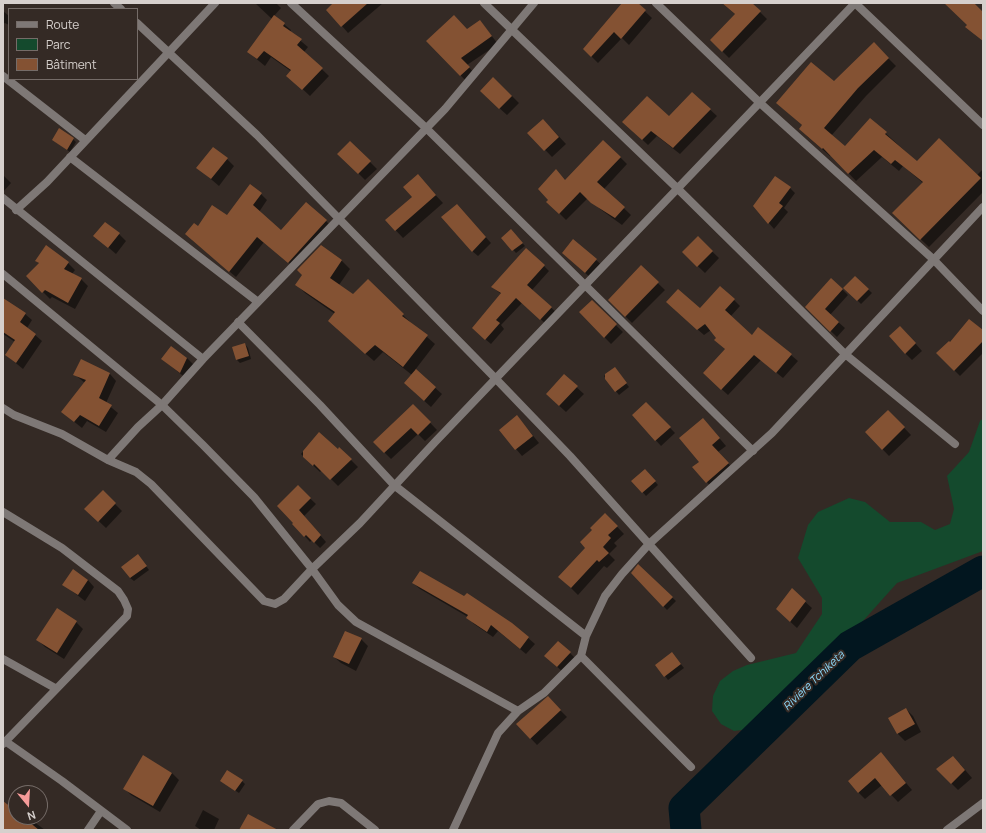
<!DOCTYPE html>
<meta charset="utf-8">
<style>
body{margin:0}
#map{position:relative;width:986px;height:833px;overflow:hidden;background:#342a25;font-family:Manrope,sans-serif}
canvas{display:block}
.frame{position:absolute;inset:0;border:4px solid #d6d0cd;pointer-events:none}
.legend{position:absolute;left:8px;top:8px;width:130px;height:72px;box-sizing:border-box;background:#342a25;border:1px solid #756c68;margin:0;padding:5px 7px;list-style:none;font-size:12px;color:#d6d0cd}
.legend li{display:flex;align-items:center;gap:8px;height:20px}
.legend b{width:20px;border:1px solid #756c68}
.north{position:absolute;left:8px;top:785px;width:40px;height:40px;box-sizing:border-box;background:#342a25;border:1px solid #756c68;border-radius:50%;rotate:162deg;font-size:11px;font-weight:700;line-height:16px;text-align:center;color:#d6d0cd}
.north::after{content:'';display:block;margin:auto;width:14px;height:18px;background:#f59b99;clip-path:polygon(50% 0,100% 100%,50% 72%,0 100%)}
</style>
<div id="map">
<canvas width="986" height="833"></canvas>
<div class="frame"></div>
<ul class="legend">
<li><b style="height:5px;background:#7e7876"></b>Route</li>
<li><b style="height:11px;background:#144a2d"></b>Parc</li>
<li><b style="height:11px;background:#845233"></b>Bâtiment</li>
</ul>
<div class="north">N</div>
</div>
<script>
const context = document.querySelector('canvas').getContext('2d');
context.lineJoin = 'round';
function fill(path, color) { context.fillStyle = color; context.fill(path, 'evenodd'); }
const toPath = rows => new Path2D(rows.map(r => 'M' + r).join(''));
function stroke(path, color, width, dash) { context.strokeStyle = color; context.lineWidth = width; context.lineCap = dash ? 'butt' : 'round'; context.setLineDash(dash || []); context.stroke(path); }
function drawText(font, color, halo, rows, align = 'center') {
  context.font = font + ' Manrope,sans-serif'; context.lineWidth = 4; context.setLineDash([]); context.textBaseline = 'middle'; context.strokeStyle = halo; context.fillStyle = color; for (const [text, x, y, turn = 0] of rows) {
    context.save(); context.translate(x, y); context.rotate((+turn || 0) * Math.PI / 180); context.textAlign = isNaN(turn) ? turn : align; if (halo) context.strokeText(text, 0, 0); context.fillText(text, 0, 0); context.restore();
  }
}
fill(toPath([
 [983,418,983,551,897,583,811,679,750,729,734,731,721,724,712,711,713,696,720,681,733,671,747,665,796,653,822,614,822,598,798,558,808,525,818,512,849,498,865,502,890,522,921,522,935,530,950,524,954,509,947,476,969,452,980,421]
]), '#144a2d');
fill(toPath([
 [255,3,276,3,281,8,274,16,291,30,290,32,308,47,304,52,329,76,310,96,295,82,292,72,271,57,265,66,248,52,272,19],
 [334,3,383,3,348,33,342,26],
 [623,3,636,3,652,18,629,45,622,38,598,63,591,56],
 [722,3,753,3,752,4,767,19,729,58,711,40,736,15],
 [3,11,9,16,9,25,5,23,3,24],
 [480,21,498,44,467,65,476,75,467,82,427,41,467,30],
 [874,44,896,66,866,96,831,136,845,147,870,119,917,162,977,175,983,169,983,192,929,247,893,213,923,183,903,166,899,171,882,157,856,181,831,155,830,156,808,137,800,129,803,126,777,103,834,83],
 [692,93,717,116,680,154,657,136,648,145,630,128,669,117],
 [512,96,519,103,507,115,488,98],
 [550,127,566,144,552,157,529,133],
 [73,139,76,142,70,152,53,140],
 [350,142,377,169,365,180,339,154],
 [620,157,627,164,604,189,631,215,622,225,600,209,588,198,566,220,548,202,566,181],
 [227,159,234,166,219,186,198,168],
 [3,175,11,183,3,192],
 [424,183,443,203,403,238,386,220,413,197],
 [790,188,795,193,784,208,788,212,774,229,754,206],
 [261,194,267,200,259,212,281,232,326,221,332,227,295,268,264,242,236,277,192,240,198,228,228,217],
 [462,211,491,243,478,256,472,251],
 [119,234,126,241,116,254,95,236],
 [514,234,525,246,516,253,503,238],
 [698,238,719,258,705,273,683,252],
 [573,240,604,267,593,280,563,253],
 [46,247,68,263,75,270,72,274,81,279,88,286,75,309,52,297,50,299,27,276,40,264,36,261],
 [321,247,342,261,350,269,339,285,353,295,368,280,411,323,435,344,415,370,442,394,431,407,412,390,412,375,383,352,374,361,337,329,335,314,305,293,297,285],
 [544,266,549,271,532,290,557,313,546,324,522,303,501,325,504,329,491,344,478,333,501,294,492,287],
 [641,267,665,290,632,323,609,300],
 [855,277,872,293,861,304,845,288],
 [721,287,740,306,730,317,752,336,759,328,798,361,783,378,761,360,728,395,704,373,726,350,711,330,704,335,674,309,700,309],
 [842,289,848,295,830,315,845,328,837,337,806,307],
 [3,300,25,314,32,320,27,328,42,341,23,369,6,355,15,342,3,334],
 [592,302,623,332,611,344,580,312],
 [983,331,983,353,960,376,937,353,950,344],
 [907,334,922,351,912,360,905,353],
 [245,344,248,348,251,359,240,363,237,360],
 [187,358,194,365,187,379,162,359],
 [614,368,629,387,619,395,604,376],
 [74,374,110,374,116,381,106,403,118,413,106,432,87,421,82,428,62,412,85,383],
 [564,376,584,394,566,412,554,401],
 [646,403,675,433,661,446,633,415],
 [413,405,437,430,425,441,418,434,391,459,374,442],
 [888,411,911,435,889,456,866,432],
 [517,416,539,443,522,456,500,430],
 [710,427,726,446,718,452,735,471,713,489,707,482,701,462],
 [319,434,338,450,339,448,358,467,338,486,322,470,320,472,301,454],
 [645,470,658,485,646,496,633,481],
 [298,487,316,504,304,516,326,542,320,548,312,540,310,542,294,524],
 [103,492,122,511,106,528,86,509],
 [605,514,624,534,614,543,617,546,609,554,615,560,607,568,604,566,578,595,567,584,586,548,593,530],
 [141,559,149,570,134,581,130,578],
 [638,566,676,601,667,610,632,573],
 [88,580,94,587,85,601,64,585],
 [413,583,512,624,535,644,526,654,498,631,493,637,474,624,468,617,420,589],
 [792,590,812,608,797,628,784,616],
 [76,622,83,629,64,659,45,647,38,640],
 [361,639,368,646,356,671,341,663,334,657],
 [570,653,577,660,564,673,553,663],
 [675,657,684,668,668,680,657,665],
 [548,698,567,717,537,745,517,724],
 [906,709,913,716,921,732,905,741,898,734,889,718],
 [881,753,912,790,898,802,882,785,865,799,858,792],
 [143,756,172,773,179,780,160,812,131,795,124,788],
 [960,764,972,778,958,790,937,769],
 [221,781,242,781,245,784,239,793],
 [3,802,16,813,16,817,22,817,28,822,30,819,45,830,3,830],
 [203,810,219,819,214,830,201,830,195,826]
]), '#0007');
stroke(toPath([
 [686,830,684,808,850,646,983,571]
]), '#02161f', 31);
fill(toPath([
 [333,3,368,3,341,27,326,10],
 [622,3,638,3,646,10,621,39,614,32,591,57,583,49],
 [722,3,752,3,761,11,722,52,710,40,735,14],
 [944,3,974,3,983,12,983,41,965,27,967,25],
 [274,15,285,23,283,26,302,39,297,45,323,68,302,90,286,76,291,70,264,51,257,59,247,52],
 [454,15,467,29,480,20,492,36,461,58,470,67,460,76,426,41],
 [874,42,889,58,858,88,824,128,845,146,870,118,887,132,885,134,917,161,939,138,981,178,920,240,892,213,923,182,895,160,891,164,874,150,848,174,823,148,822,149,799,129,802,125,776,103,811,62,834,81],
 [493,77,512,96,499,109,480,91],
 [692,92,711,109,673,148,651,131,642,140,622,122,647,96,669,116],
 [543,119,559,137,544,151,527,133],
 [59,128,74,138,67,150,52,140],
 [603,140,621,157,597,182,625,207,615,218,591,203,580,192,559,214,546,202,548,200,538,189,556,169,565,180],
 [350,141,371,161,358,174,337,154],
 [213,147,228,158,211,179,196,168],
 [418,174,436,195,395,231,385,220,412,197,403,187],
 [775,176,791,187,779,203,783,206,768,224,753,206],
 [250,184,262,193,253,205,281,230,306,202,327,220,288,263,257,237,229,272,185,234,194,223,198,226,212,205,227,215],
 [457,204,486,237,472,252,441,217],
 [105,222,120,233,108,248,93,236],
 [511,229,523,243,512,251,501,238],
 [698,236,713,251,697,267,682,252],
 [573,239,597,259,585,273,562,253],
 [46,245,69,262,64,269,82,278,68,303,45,290,42,293,26,276,39,263,35,261],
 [321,245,342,260,330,278,353,294,368,279,404,314,402,316,428,335,403,367,375,345,365,354,328,321,335,312,295,285,302,275,297,270],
 [526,248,545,265,527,285,552,307,540,320,516,298,496,320,500,323,485,340,472,328,501,293,491,287],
 [641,265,659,282,625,317,608,300],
 [855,276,869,289,857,301,843,288],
 [831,278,843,289,825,309,839,322,830,332,805,307],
 [720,286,735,299,725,310,752,335,758,327,792,354,776,373,754,355,721,390,703,373,725,349,714,340,716,338,705,324,697,330,666,302,678,289,700,308],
 [3,298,26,313,20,322,36,334,16,363,5,355,15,340,3,332],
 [592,300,617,324,604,338,579,312],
 [969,319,983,330,983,341,954,371,936,353,949,341,950,342],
 [900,326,916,343,905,354,889,336],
 [245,343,249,356,236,360,232,347],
 [171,346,187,358,180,373,161,359],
 [81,359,110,373,99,398,112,405,99,426,80,415,74,422,61,412,86,380,73,375],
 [615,367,627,383,615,392,605,379,605,374],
 [416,369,436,387,424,401,404,383],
 [564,374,578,386,559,406,546,394],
 [646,402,671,427,655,441,632,415],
 [413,404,431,422,418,435,411,428,384,453,373,442],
 [888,410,905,427,882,450,865,432],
 [517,415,533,436,515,450,499,430],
 [703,418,720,438,712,445,729,463,706,483,692,467,699,462,679,438],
 [319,432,338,449,339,447,352,459,330,480,314,464,313,466,303,457,303,451],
 [645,469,656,481,642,493,631,481],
 [298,485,311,498,299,510,321,535,314,543,306,535,304,537,292,524,293,523,277,506],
 [103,490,116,503,98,522,84,509],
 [605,513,618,526,608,535,611,538,603,547,609,553,599,562,597,560,571,588,558,577,585,548,580,542,592,530,590,528],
 [138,554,147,566,130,578,121,567],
 [638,564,673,597,663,607,631,573],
 [73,569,88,580,78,595,62,585],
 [420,571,464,596,467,593,512,623,529,637,520,649,491,625,487,632,466,618,468,615,412,583],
 [792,588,806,601,790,622,776,609],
 [57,608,77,621,57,653,36,640],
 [345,631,362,638,349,664,333,657],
 [558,641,571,652,557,667,544,656],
 [672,652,681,664,664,677,655,665],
 [548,696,561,710,530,739,516,724],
 [906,708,915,724,897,734,888,718],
 [881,752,906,783,890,796,875,778,858,793,848,781],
 [143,755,172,773,153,806,123,789],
 [953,756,965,770,951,784,936,769],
 [227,770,243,780,235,791,220,781],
 [3,801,16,811,16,817,23,817,39,830,3,830],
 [248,814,278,830,239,830]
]), '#845233');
stroke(toPath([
 [114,3,121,9],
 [291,3,426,128,753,451],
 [484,3,678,189,845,354,955,444],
 [656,3,760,103,933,259,983,311],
 [855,3,983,125],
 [137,23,257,135,496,379,570,456,751,658],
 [3,76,85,140],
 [70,157,258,302],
 [3,198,203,359],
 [16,210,47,182,215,3],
 [3,274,162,405,203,445,254,497,312,569,338,605,356,622,518,711],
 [238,322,320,405,394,485,586,636],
 [3,408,14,415,62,434,108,460,136,472,151,484,264,601,275,604,284,599,312,569,360,523,435,442,855,3],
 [108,460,138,427,162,405,203,359,445,109,534,3],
 [3,512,62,548,118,591,124,600,128,609,127,616,3,744],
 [581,656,691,767],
 [3,659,55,688],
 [5,741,62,781,127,830],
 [88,830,101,811],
 [293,830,318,804,329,801,341,803,375,830],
 [453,830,498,733,518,711,544,693,581,656,586,636,605,596,622,574,649,544,772,433,983,207],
 [947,830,983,803]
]), '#7e7876', 8);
drawText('italic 11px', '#8ddafc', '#342a25', [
 ["Rivière Tchiketa",814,681,-44]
]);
</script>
